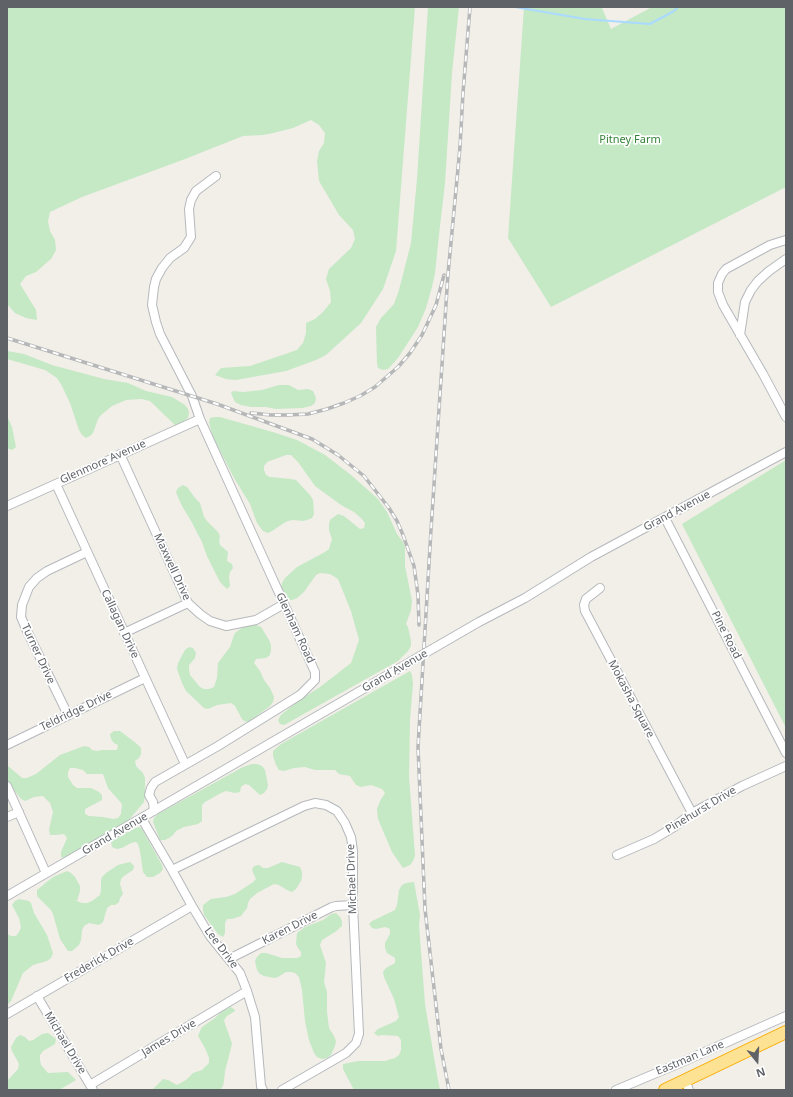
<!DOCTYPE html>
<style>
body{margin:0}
#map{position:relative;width:793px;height:1097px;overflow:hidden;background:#f1efe8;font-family:"Noto Sans",sans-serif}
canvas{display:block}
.frame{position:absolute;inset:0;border:8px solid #5f6368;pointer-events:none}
.north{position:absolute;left:737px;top:1041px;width:40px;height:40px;-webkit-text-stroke:3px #fff;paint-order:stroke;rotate:162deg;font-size:11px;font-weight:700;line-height:16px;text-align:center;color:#5f6368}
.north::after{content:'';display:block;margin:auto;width:14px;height:18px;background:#5f6368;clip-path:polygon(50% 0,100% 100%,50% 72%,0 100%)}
</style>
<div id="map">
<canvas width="793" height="1097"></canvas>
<div class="frame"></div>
<div class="north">N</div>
</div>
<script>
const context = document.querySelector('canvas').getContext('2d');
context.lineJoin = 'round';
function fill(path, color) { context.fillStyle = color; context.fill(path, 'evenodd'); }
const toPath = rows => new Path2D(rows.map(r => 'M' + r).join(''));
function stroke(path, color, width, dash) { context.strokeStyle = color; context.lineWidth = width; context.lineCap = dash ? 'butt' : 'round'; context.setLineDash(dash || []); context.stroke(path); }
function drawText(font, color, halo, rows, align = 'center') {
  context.font = font + ' "Noto Sans",sans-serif'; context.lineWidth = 3.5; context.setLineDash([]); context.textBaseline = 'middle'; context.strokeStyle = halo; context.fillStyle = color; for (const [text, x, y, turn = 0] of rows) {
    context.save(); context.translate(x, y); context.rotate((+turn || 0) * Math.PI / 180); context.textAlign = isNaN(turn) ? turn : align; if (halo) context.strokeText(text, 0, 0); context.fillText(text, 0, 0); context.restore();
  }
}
fill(toPath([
 [7,7,415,7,396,251,383,289,361,323,326,355,316,360,286,371,236,380,226,379,215,375,221,368,250,366,297,350,303,343,306,333,306,323,315,319,323,312,331,302,330,291,326,279,329,269,351,248,355,239,353,230,339,215,319,181,317,161,319,151,324,143,325,133,319,125,311,120,293,128,273,133,263,135,243,136,185,159,82,197,50,212,48,221,50,231,55,240,56,250,51,259,36,272,26,276,20,284,36,310,37,320,26,318,15,313,7,304,7,217,9,215,7,216],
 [428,7,459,7,452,73,445,183,439,235,435,273,432,287,426,308,418,327,398,358,388,369,383,370,378,368,377,363,376,327,381,318,394,304,399,290,411,243,417,179],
 [524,7,602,8,611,29,652,7,786,7,786,187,551,307,508,238],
 [7,351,24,354,52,365,104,379,128,383,146,391,172,397,185,405,188,409,189,413,188,418,180,424,175,425,150,401,141,399,126,400,112,406,101,415,98,419,93,433,90,436,86,438,82,435,79,430,70,403,62,386,57,378,45,370,7,359],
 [279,385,289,385,298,390,308,389,313,391,316,398,315,403,311,406,302,408,276,409,266,407,251,407,241,405,235,402,231,393,233,391,243,392,262,390],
 [7,416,12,427,16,447,12,450,7,448],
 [215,417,220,417,276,433,297,440,325,455,351,475,378,499,387,512,397,534,403,542,405,547,405,566,412,601,411,610,406,624,408,627,411,641,411,646,408,651,398,661,284,725,280,724,278,720,281,715,298,701,320,687,351,663,359,640,351,611,338,579,330,574,320,573,316,575,304,592,297,598,292,600,287,600,284,597,281,588,282,583,285,578,297,567,325,552,329,549,332,539,329,530,329,525,330,520,338,514,344,516,360,529,364,528,365,523,362,519,354,512,341,505,315,486,298,462,291,455,286,455,267,462,264,466,264,470,266,475,270,477,291,479,296,480,310,495,313,500,314,514,312,518,307,520,303,521,293,520,288,521,284,523,272,531,268,533,263,531,257,523,250,504,234,478,213,437,209,423,210,418],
 [786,460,786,728,682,524],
 [183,485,187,487,196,499,200,503,204,517,207,521,218,532,220,536,219,541,220,545,228,552,227,561,232,564,233,568,230,572,229,576,230,586,227,589,220,582,207,556,202,542,190,519,182,506,178,497,176,492,178,488],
 [251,623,261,627,269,640,271,645,271,650,270,655,266,658,256,659,254,663,260,671,264,680,270,688,274,697,273,702,270,706,250,721,246,722,242,719,235,706,231,703,217,705,208,709,204,708,186,691,182,683,177,669,178,663,185,650,189,647,193,648,196,653,195,658,189,665,189,670,190,675,200,687,204,689,209,689,214,687,217,678,218,663,230,647,233,638,235,633,243,627],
 [410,671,412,675,413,684,410,720,409,776,415,856,413,861,410,865,403,868,392,852,378,819,377,809,380,801,385,793,382,789,371,785,361,787,356,785,350,776,339,774,335,770,315,770,305,767,294,768,284,771,279,770,276,765,273,756,273,751,281,744],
 [114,731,120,731,137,744,141,748,141,754,139,758,135,761,136,766,143,773,145,778,145,797,144,802,128,821,120,827,82,847,66,858,61,857,61,852,67,838,64,834,55,835,50,835,49,830,53,812,50,803,43,796,34,797,25,801,21,799,7,781,7,765,22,778,27,778,36,774,60,755,84,746,89,747,92,750,97,751,102,750,117,750,118,745,114,743,111,739,110,734],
 [70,768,75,768,83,770,87,774,103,774,108,788,122,804,121,814,118,818,113,819,103,817,89,816,85,814,85,809,102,800,102,795,99,792,91,788,77,788,73,785,68,777,68,772],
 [252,764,257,764,262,766,265,770,268,785,267,789,264,793,260,795,249,785,245,784,241,787,240,792,235,793,226,791,221,793,205,802,202,805,202,821,198,824,184,827,176,831,173,835,169,838,165,840,160,840,153,822,154,818,158,814,243,767],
 [140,827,142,829,162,865,163,869,160,873,153,877,147,877,143,872,140,851,138,844,136,842,131,843,122,848,117,849,112,847,111,842,135,828],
 [130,862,134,866,133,870,124,876,121,879,120,884,123,894,120,898,119,902,115,905,111,905,107,908,103,922,99,925,89,923,84,926,82,930,81,940,79,945,72,951,68,951,60,939,53,914,51,910,37,896,37,890,53,877,67,871,71,873,75,877,80,886,80,891,77,901,82,903,87,903,92,901,100,895,101,890,101,881,102,877,106,873,118,865],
 [282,862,300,867,302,872,302,877,301,881,296,889,292,892,287,890,279,885,274,884,257,893,250,899,248,903,247,908,241,916,232,919,227,919,225,923,225,933,223,937,218,934,204,915,203,910,203,905,211,899,226,897,235,894,252,883,256,879,252,870,254,866,259,865,263,868,268,868],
 [414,882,420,915,419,925,425,1004,437,1075,440,1090,354,1090,343,1069,343,1064,358,1061,385,1061,395,1058,399,1055,401,1050,401,1040,398,1036,382,1035,378,1036,374,1033,378,1029,396,1021,399,1017,394,999,384,977,383,972,386,968,395,963,395,958,387,953,385,948,385,943,390,934,390,929,385,927,376,929,372,928,369,924,372,921,395,910,397,905,399,890,402,885,406,883],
 [19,899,29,901,31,903,34,913,47,935,53,953,51,958,47,961,33,965,23,973,11,1001,7,1005,7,934,11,936,16,936,19,932,21,928,19,918,12,905,15,901],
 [336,913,340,917,342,921,342,926,335,932,322,940,320,945,326,963,324,982,327,992,327,1012,329,1028,334,1036,336,1041,335,1046,331,1055,327,1058,322,1059,317,1057,314,1053,309,1040,305,1021,302,990,299,977,295,973,291,972,286,972,278,977,274,978,264,976,260,974,257,970,255,961,257,957,261,953,266,953,282,958,297,958,301,956,301,952,298,948,296,944,297,933,305,927,323,920,331,914],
 [231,1007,235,1010,235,1011,227,1016,224,1020,225,1024,232,1043,231,1048,225,1071,224,1081,223,1086,220,1090,152,1090,163,1079,168,1080,177,1085,186,1080,193,1073,202,1070,209,1063,209,1058,205,1048,198,1036,200,1031,202,1027,215,1018,222,1011],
 [48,1033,56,1039,55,1044,43,1051,40,1055,40,1060,41,1065,48,1073,68,1072,76,1080,59,1090,7,1090,7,1081,18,1069,19,1064,17,1060,12,1051,11,1047,16,1038,20,1035,25,1037,29,1041,33,1040,42,1034]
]), '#c5e8c5');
stroke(toPath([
 [515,7,585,19,650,24,674,11,678,7]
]), '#aadaff', 2);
const minor = toPath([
 [786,240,770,245,726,269,722,274,718,283,718,292,723,305,763,374,786,417],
 [740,335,745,302,751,290,758,281,769,271,786,259],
 [120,454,188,603,200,614,210,621,226,626,256,620,284,604],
 [56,484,185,764],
 [7,506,200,419],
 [665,518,786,753],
 [600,588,586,599,584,605,585,611,692,813],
 [124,633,188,603],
 [434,648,479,622,525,598,591,557,786,452],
 [68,715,27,631,21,617,22,605,29,587,37,578,47,571,87,552],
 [7,745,145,678],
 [7,786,46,873],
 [154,811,153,802,149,795,151,788,155,782,218,746,300,695,315,680,315,672,200,419,192,396,160,334,156,322,152,305,154,287,156,279,162,268,170,258,184,248,191,237,189,209,191,200,196,191,216,176],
 [7,817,19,812],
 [142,819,172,870,192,906,210,936,240,973,247,991,255,1017,261,1086,263,1090],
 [617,855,654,839,674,827,692,813,742,786,786,766],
 [172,870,304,806,315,803,326,805,337,811,345,823,351,837,353,851,353,905,359,1034,356,1043,346,1053,282,1090],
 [7,896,410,662],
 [229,959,332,907,336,906,353,905],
 [37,996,93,1090],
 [7,1014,192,906],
 [685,1080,689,1090],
 [90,1085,247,991],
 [616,1090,680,1063,786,1016]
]);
const highway = toPath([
 [665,1090,786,1032]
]);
stroke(minor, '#b5b8bc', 10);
stroke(highway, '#f9ab00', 14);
stroke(minor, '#fff', 8);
stroke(highway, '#fde293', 12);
const rail = toPath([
 [7,338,217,404,312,439,338,455,364,476,389,508,397,521,403,535,414,566,418,595,419,625],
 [251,413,271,415,288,415,308,414,327,409,344,403,360,396,375,387,398,367,410,353,422,335,436,305,444,275],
 [449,1090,441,1049,425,909,418,747,431,530,448,274,460,147,463,93,470,7]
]);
stroke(rail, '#b6b7b8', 3.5);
stroke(rail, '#fff', 2, [6]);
const minorBridge = toPath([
 [410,662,434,648]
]);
stroke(minorBridge, '#b5b8bc', 10, []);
stroke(minorBridge, '#fff', 8);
drawText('11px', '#348238', '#fff', [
 ["Pitney Farm",630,140]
]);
drawText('11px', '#5f6368', '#fff', [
 ["Glenmore Avenue",103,462,-24],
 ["Grand Avenue",677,511,-28],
 ["Maxwell Drive",172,567,65],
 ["Callagan Drive",120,624,65],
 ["Glenham Road",295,628,65],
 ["Pine Road",726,635,63],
 ["Turner Drive",38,654,65],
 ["Grand Avenue",395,671,-30],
 ["Mokasha Square",631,699,62],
 ["Teldridge Drive",76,711,-26],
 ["Pinehurst Drive",701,810,-31],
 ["Grand Avenue",115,834,-30],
 ["Michael Drive",352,879,-92],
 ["Karen Drive",290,928,-27],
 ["Lee Drive",221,948,53],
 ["Frederick Drive",99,960,-30],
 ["James Drive",169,1038,-31],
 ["Michael Drive",65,1043,59],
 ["Eastman Lane",690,1058,-23]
]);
</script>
